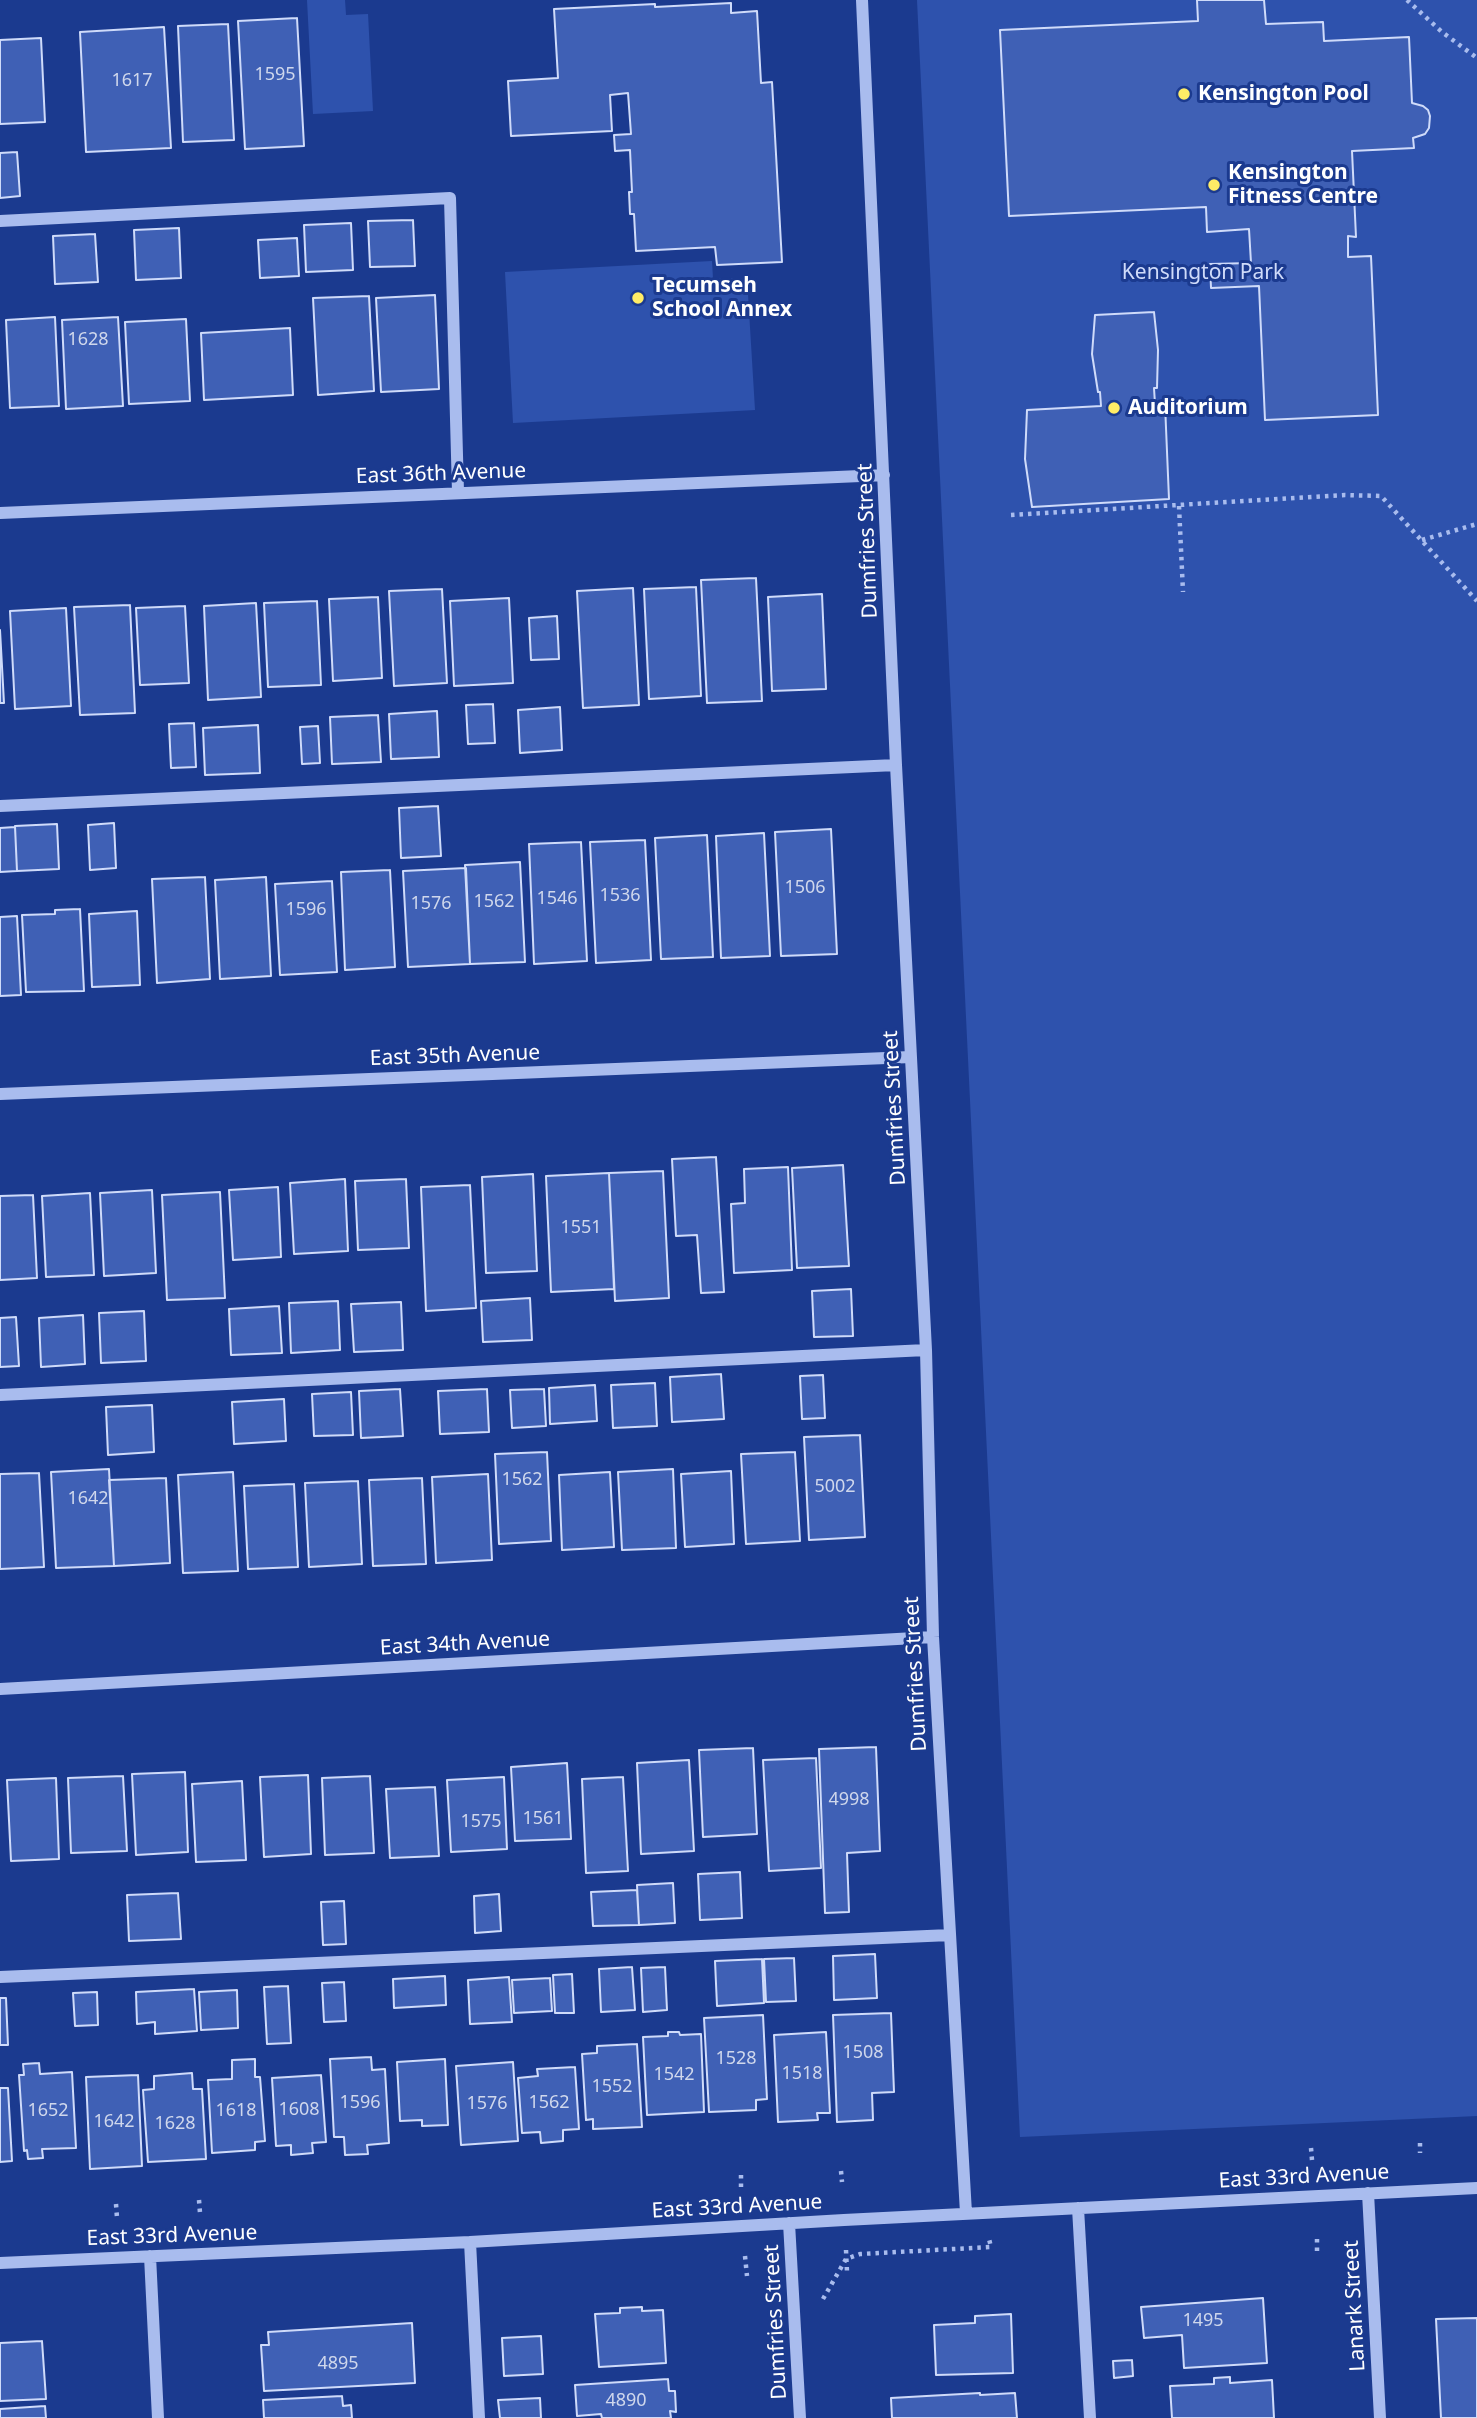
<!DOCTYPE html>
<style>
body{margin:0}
canvas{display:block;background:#1b3a8f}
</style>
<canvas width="1477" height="2418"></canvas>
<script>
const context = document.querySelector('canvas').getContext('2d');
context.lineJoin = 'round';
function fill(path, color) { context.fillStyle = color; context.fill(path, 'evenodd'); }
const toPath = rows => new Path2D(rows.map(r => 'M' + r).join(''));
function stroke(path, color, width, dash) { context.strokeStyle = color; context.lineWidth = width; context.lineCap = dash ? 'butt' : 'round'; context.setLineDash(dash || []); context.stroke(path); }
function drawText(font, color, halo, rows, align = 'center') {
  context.font = font + ' "Noto Sans",sans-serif'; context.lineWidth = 6; context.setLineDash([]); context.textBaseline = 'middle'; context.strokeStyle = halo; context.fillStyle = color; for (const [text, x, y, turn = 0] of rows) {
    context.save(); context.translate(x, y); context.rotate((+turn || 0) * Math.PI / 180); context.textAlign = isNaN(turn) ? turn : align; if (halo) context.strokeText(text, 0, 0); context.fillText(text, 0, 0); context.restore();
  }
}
fill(toPath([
 [307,0,345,0,346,15,368,14,373,111,313,114],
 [917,0,1477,0,1477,2116,1020,2137],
 [712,261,713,279,747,278,755,410,513,423,505,272]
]), '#2e52ad');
const building = toPath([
 [1197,0,1264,0,1266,24,1323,22,1324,41,1409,37,1412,103,1423,106,1428,110,1430,116,1429,128,1425,134,1413,138,1414,148,1352,151,1356,237,1348,236,1348,257,1371,256,1378,415,1265,420,1259,286,1211,288,1210,264,1251,263,1249,229,1207,232,1206,207,1009,216,1000,30,1198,21,1197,0],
 [731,3,731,13,757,11,761,83,772,82,782,262,717,265,715,247,636,251,634,214,630,214,629,192,632,192,630,150,615,151,614,135,631,134,628,93,610,95,612,131,511,136,508,81,558,78,554,9,655,4,655,7,731,3],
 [297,18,304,146,245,149,238,21,297,18],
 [228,24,234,140,183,142,178,26,228,24],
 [164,27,171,148,86,152,80,32,164,27],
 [41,38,45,122,0,124,0,40,41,38],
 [17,152,20,196,0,198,0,153,17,152],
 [413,220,415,266,370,267,368,221,413,220],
 [351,223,353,270,306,272,304,225,351,223],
 [179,228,181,278,136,280,134,230,179,228],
 [95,234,98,282,55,284,53,236,95,234],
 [297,238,299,276,260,278,258,240,297,238],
 [435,295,439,389,381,392,376,298,435,295],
 [369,296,374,391,318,395,313,298,369,296],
 [1154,312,1158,350,1157,388,1154,388,1155,404,1165,404,1169,499,1032,507,1025,459,1027,410,1101,406,1100,392,1098,392,1092,354,1095,315,1154,312],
 [55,317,59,406,10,408,6,320,55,317],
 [118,317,123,406,66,409,62,320,118,317],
 [186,319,190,401,129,404,125,322,186,319],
 [290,328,293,395,204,400,201,333,290,328],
 [756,578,762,701,707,703,701,580,756,578],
 [696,587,701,696,649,699,644,589,696,587],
 [633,588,639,705,583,708,577,591,633,588],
 [442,589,447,683,394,686,389,591,442,589],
 [822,594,826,689,772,691,768,597,822,594],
 [378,597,382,678,333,681,329,599,378,597],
 [509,598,513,683,454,686,450,601,509,598],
 [317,601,321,685,268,687,264,603,317,601],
 [256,603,261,697,208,700,204,606,256,603],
 [130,605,135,713,80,715,74,607,130,605],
 [185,606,189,683,140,685,136,608,185,606],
 [66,608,71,706,15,709,10,611,66,608],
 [557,616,559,659,531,660,529,618,557,616],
 [0,630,4,703,0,703,0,630],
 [493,704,495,743,468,744,466,705,493,704],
 [560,707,562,750,520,753,518,710,560,707],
 [437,711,439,757,391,759,389,714,437,711],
 [378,715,381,762,332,764,330,717,378,715],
 [194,723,196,767,171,768,169,724,194,723],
 [258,725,260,773,205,775,203,728,258,725],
 [318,726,320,763,302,764,300,727,318,726],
 [438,806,441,856,401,858,399,808,438,806],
 [114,823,116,868,90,870,88,825,114,823],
 [57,824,59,869,17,871,15,826,57,824],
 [15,827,17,871,0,872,0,828,15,827],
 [831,829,837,954,781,956,775,832,831,829],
 [764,833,770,956,721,958,716,836,764,833],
 [707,835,713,957,661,959,655,838,707,835],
 [645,840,651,960,596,963,590,842,645,840],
 [581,842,587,961,534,964,529,844,581,842],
 [520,862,525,962,470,964,465,865,520,862],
 [466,868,470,964,408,967,403,871,466,868],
 [390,870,395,967,345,970,341,872,390,870],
 [205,877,210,979,157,983,152,879,205,877],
 [266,877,271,976,220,979,215,880,266,877],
 [332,881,337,972,280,975,275,884,332,881],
 [80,909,84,991,26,992,22,915,55,914,55,910,80,909],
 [137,911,140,985,92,987,89,914,137,911],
 [17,916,21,995,0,996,0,917,17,916],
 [716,1157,724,1292,701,1293,697,1235,676,1236,672,1159,716,1157],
 [843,1165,849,1266,797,1268,792,1168,843,1165],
 [788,1167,792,1270,734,1273,731,1204,745,1203,744,1169,788,1167],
 [663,1171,669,1298,615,1301,609,1173,663,1171],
 [609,1173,614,1289,551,1292,546,1176,609,1173],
 [533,1174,537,1271,486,1273,482,1177,533,1174],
 [345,1179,348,1251,294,1254,290,1183,345,1179],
 [406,1179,409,1248,358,1250,355,1181,406,1179],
 [470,1185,476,1308,426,1311,421,1187,470,1185],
 [278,1187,281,1257,233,1260,229,1190,278,1187],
 [152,1190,156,1273,104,1276,100,1193,152,1190],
 [220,1192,225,1298,167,1300,162,1195,220,1192],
 [90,1193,94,1275,46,1277,42,1196,90,1193],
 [33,1195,37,1278,0,1280,0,1196,33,1195],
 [851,1289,853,1336,814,1337,812,1291,851,1289],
 [530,1298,532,1340,483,1342,481,1301,530,1298],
 [338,1301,340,1350,291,1353,289,1303,338,1301],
 [401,1302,403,1350,354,1352,351,1304,401,1302],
 [279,1306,282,1353,231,1355,229,1309,279,1306],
 [144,1311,146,1361,101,1363,99,1313,144,1311],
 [83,1315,85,1364,41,1367,39,1318,83,1315],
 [16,1317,19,1366,0,1367,0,1318,16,1317],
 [721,1374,724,1419,672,1422,670,1377,721,1374],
 [823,1375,825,1418,802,1419,800,1376,823,1375],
 [655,1383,657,1426,613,1428,611,1385,655,1383],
 [595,1385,597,1421,550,1424,549,1388,595,1385],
 [400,1389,403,1436,361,1438,359,1391,400,1389],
 [487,1389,489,1432,440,1434,438,1391,487,1389],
 [544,1389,546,1426,512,1428,510,1390,544,1389],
 [351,1392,353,1435,314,1436,312,1394,351,1392],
 [284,1399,286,1441,234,1444,232,1402,284,1399],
 [152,1405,154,1452,108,1455,106,1407,152,1405],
 [860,1435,865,1537,809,1540,804,1437,860,1435],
 [547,1452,551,1541,499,1544,495,1454,547,1452],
 [795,1452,800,1541,746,1544,741,1454,795,1452],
 [109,1469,114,1566,56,1568,51,1472,109,1469],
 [673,1469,676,1548,622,1550,618,1472,673,1469],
 [731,1471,734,1544,685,1547,681,1474,731,1471],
 [233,1472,238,1571,183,1573,178,1475,233,1472],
 [610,1472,614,1547,562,1550,559,1475,610,1472],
 [39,1473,44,1567,0,1569,0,1474,39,1473],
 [488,1474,492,1560,436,1563,432,1477,488,1474],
 [166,1478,170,1563,114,1566,109,1480,166,1478],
 [422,1478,426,1564,373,1566,369,1480,422,1478],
 [358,1481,362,1564,309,1567,305,1483,358,1481],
 [294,1484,298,1567,248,1569,244,1486,294,1484],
 [876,1747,880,1851,847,1853,849,1912,825,1913,819,1749,876,1747],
 [753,1748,757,1834,703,1837,699,1750,753,1748],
 [816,1758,821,1868,769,1871,763,1760,816,1758],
 [689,1760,694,1851,641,1854,637,1763,689,1760],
 [567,1763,571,1839,515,1841,511,1767,567,1763],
 [185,1772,188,1852,136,1855,132,1774,185,1772],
 [308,1775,311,1854,264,1857,260,1777,308,1775],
 [123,1776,127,1851,71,1853,68,1778,123,1776],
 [370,1776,374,1853,325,1855,322,1778,370,1776],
 [504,1777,507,1849,451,1852,447,1780,504,1777],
 [623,1777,628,1871,586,1873,582,1779,623,1777],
 [56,1778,59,1859,11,1861,7,1780,56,1778],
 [242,1781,246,1860,196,1862,192,1784,242,1781],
 [435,1787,439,1856,390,1858,386,1789,435,1787],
 [740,1872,742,1918,700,1920,698,1874,740,1872],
 [673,1883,675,1923,639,1925,637,1885,673,1883],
 [637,1890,639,1925,593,1926,591,1892,637,1890],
 [178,1893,181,1939,129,1941,127,1895,178,1893],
 [499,1894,501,1931,475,1933,474,1896,499,1894],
 [344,1901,346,1944,323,1945,321,1902,344,1901],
 [875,1954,877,1998,834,2000,833,1956,875,1954],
 [794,1958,796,2001,766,2002,764,1959,794,1958],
 [762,1959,764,2003,717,2006,715,1961,762,1959],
 [632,1967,635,2010,601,2012,599,1969,632,1967],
 [665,1967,667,2010,643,2012,641,1968,665,1967],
 [572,1974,574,2013,555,2013,553,1975,572,1974],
 [445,1976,446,2005,394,2008,393,1979,445,1976],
 [509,1977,512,2022,470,2024,468,1980,509,1977],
 [550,1978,552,2011,514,2013,512,1980,550,1978],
 [344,1982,346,2021,324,2022,322,1983,344,1982],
 [288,1986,291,2043,267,2044,264,1987,288,1986],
 [194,1989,197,2031,155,2034,155,2022,137,2024,136,1992,194,1989],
 [237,1990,238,2028,201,2030,199,1992,237,1990],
 [97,1992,98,2025,75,2026,73,1993,97,1992],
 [0,1998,6,1998,8,2045,0,2045,0,1998],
 [891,2013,894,2092,872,2093,873,2120,837,2122,833,2015,891,2013],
 [763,2015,767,2099,756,2100,756,2110,709,2112,704,2018,763,2015],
 [668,2032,679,2032,680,2035,701,2034,704,2112,647,2115,643,2037,668,2036,668,2032],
 [826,2032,830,2113,817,2113,818,2120,778,2122,774,2035,826,2032],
 [637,2044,642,2127,593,2129,593,2119,586,2120,582,2054,597,2053,597,2046,637,2044],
 [371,2057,372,2070,385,2069,389,2143,367,2145,368,2154,345,2155,344,2137,334,2137,330,2059,371,2057],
 [255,2059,255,2077,260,2077,265,2141,255,2142,255,2150,212,2153,208,2080,232,2079,232,2060,255,2059],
 [445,2059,448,2125,422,2126,422,2120,400,2121,397,2062,445,2059],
 [513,2062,518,2141,461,2145,456,2066,513,2062],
 [39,2063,40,2074,72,2072,76,2148,42,2149,43,2158,28,2159,27,2150,24,2151,19,2075,24,2075,23,2064,39,2063],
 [575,2067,579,2129,563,2130,563,2141,541,2143,540,2132,522,2133,518,2078,538,2076,537,2069,575,2067],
 [192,2073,193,2089,202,2089,206,2159,148,2162,143,2090,154,2089,154,2076,192,2073],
 [138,2075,142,2166,90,2169,86,2077,138,2075],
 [321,2075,326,2142,312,2143,313,2153,291,2155,291,2145,276,2146,272,2078,321,2075],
 [0,2088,8,2088,12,2161,0,2162,0,2088],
 [1263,2298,1267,2363,1184,2368,1182,2335,1144,2338,1141,2307,1263,2298],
 [642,2307,642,2311,663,2310,666,2363,599,2367,595,2314,620,2313,620,2308,642,2307],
 [1011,2314,1013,2373,936,2375,934,2325,975,2323,975,2316,1011,2314],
 [1477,2318,1477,2418,1441,2418,1436,2319,1477,2318],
 [412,2323,415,2383,264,2391,261,2345,269,2345,268,2332,412,2323],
 [541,2336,543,2374,504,2376,502,2338,541,2336],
 [42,2341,46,2399,0,2401,0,2343,42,2341],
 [1132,2360,1133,2376,1114,2378,1113,2361,1132,2360],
 [1230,2377,1230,2383,1272,2380,1274,2418,1172,2418,1170,2386,1214,2384,1214,2378,1230,2377],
 [668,2379,669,2391,675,2391,676,2412,670,2411,671,2418,602,2418,601,2414,577,2416,575,2385,668,2379],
 [980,2393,980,2395,1015,2393,1017,2418,892,2418,891,2398,980,2393],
 [342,2396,343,2406,351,2405,352,2418,264,2418,263,2400,342,2396],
 [540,2398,541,2418,500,2418,498,2400,540,2398],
 [45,2406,46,2418,0,2418,0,2409,45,2406]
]);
fill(building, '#3f60b5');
stroke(building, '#cfdbfa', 2);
stroke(toPath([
 [1407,0,1442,32,1477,58],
 [1179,506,1183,592],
 [1011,515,1345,495,1381,496,1477,601],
 [1422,540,1477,524],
 [1420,2143,1420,2153],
 [1311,2148,1312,2160],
 [841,2171,842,2182],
 [741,2175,741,2187],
 [199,2200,200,2213],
 [116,2204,117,2218],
 [1317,2239,1317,2251],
 [846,2250,847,2272],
 [745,2256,747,2276],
 [823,2299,846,2259,860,2254,991,2247,989,2239]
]), '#a9bcee', 4.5, [3.5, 5]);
stroke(toPath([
 [862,0,896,765,926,1350,933,1637,966,2213],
 [0,221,450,198,458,492],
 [0,513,884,475],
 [0,806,896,765],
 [0,1094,911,1057],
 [0,1395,926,1350],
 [0,1689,933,1637],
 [0,1977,950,1935],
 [1368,2193,1380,2418],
 [1078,2208,1090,2418],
 [789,2223,800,2418],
 [470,2242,479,2418],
 [150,2256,158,2418],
 [0,2263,470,2242,844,2220,1477,2188]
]), '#a9bcee', 12);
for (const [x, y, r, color] of [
 [1184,94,7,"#ffec66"],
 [1214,185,7,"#ffec66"],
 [638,298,7,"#ffec66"],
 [1114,408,7,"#ffec66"]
]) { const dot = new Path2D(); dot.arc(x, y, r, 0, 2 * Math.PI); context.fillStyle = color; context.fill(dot); stroke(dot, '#1b3a8f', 2.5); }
drawText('18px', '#cfd7ec', null, [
 ["1595",275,75],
 ["1617",132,81],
 ["1628",88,340],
 ["1506",805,888],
 ["1536",620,896],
 ["1546",557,899],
 ["1562",494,902],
 ["1576",431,904],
 ["1596",306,910],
 ["1551",581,1228],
 ["1562",522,1480],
 ["5002",835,1487],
 ["1642",88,1499],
 ["4998",849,1800],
 ["1561",543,1819],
 ["1575",481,1822],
 ["1508",863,2053],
 ["1528",736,2059],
 ["1518",802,2074],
 ["1542",674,2075],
 ["1552",612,2087],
 ["1596",360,2103],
 ["1562",549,2103],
 ["1576",487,2104],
 ["1608",299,2110],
 ["1652",48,2111],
 ["1618",236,2111],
 ["1642",114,2122],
 ["1628",175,2124],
 ["1495",1203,2321],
 ["4895",338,2364],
 ["4890",626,2401]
]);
drawText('bold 21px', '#fff', '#1b3a8f', [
 ["Kensington Pool",1198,94],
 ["Kensington",1228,173],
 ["Fitness Centre",1228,197],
 ["Tecumseh",652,286],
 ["School Annex",652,310],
 ["Auditorium",1128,408]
], 'left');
drawText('21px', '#cfdbfa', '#1b3a8f', [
 ["Kensington Park",1203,273]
]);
drawText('21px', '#fff', '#1b3a8f', [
 ["East 36th Avenue",441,474,-2],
 ["Dumfries Street",868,541,-92],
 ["East 35th Avenue",455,1056,-2],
 ["Dumfries Street",895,1108,-93],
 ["East 34th Avenue",465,1644,-3],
 ["Dumfries Street",916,1674,-93],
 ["East 33rd Avenue",1304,2177,-3],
 ["East 33rd Avenue",737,2207,-3],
 ["East 33rd Avenue",172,2236,-2],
 ["Lanark Street",1355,2306,-93],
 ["Dumfries Street",776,2322,-93]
]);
</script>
